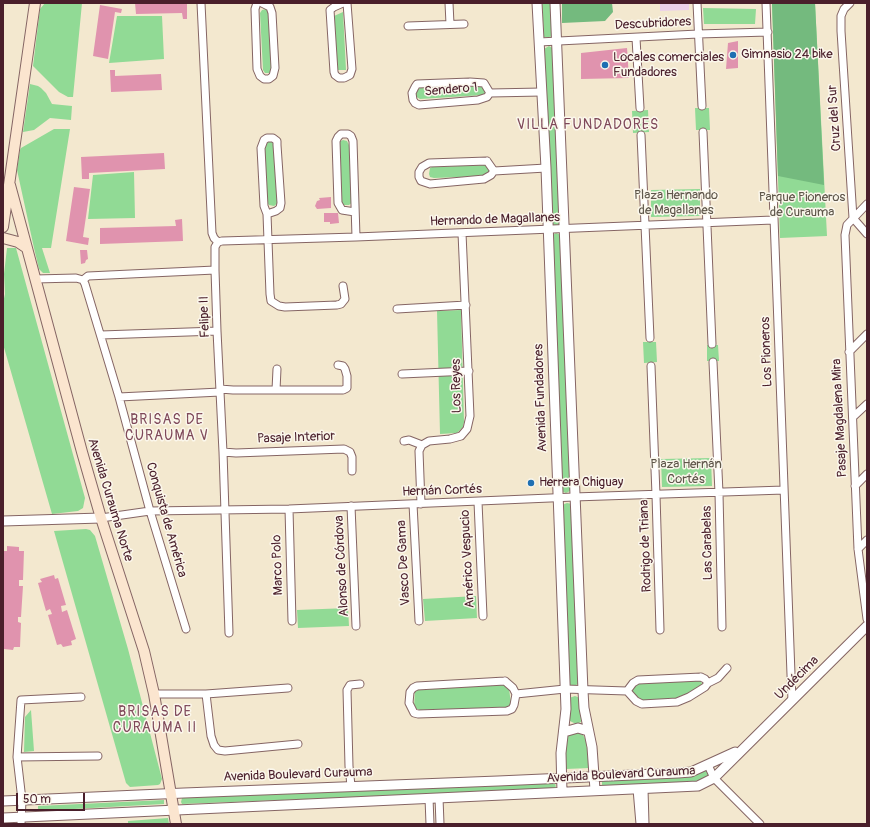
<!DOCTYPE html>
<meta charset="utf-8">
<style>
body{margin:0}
#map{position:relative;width:870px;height:827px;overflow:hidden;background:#f3e8cf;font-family:Pangolin,sans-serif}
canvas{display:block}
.frame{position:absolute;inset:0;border:4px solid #4a1f2b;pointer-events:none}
.scale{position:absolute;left:16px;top:793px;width:69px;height:18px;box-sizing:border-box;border:2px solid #4a1f2b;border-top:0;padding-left:5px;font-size:12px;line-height:14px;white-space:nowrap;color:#4a1f2b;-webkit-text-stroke:3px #fbf7ec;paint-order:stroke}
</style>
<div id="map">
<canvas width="870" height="827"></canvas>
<div class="frame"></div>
<div class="scale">50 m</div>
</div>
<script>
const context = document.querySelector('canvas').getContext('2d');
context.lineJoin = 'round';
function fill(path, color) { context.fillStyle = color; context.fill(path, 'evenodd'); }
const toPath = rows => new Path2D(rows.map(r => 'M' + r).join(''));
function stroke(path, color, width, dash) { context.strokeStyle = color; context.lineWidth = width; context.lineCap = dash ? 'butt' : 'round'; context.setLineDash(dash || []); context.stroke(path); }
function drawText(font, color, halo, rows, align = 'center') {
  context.font = font + ' Pangolin,sans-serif'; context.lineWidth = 3; context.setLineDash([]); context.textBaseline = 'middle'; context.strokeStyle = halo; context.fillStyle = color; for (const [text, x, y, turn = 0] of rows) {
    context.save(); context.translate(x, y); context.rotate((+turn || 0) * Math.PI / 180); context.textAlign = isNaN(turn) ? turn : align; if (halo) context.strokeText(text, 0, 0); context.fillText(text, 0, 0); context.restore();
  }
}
fill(toPath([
 [660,3,689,3,689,10,660,11]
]), '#ecd1e9');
fill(toPath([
 [45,3,82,3,73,97,68,97,59,92,33,66,40,9],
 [542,3,552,3,553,36,549,37,544,37],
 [772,3,815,3,827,236,780,238],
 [703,8,756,9,755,24,704,24],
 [266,9,269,11,271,71,269,73,265,73,263,70,260,13,262,10],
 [343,12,346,70,337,70,334,16],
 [117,16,162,16,164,59,109,63],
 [549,46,554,49,561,224,556,226,551,224,544,49],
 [30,84,38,86,41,88,46,93,52,104,72,106,71,120,50,118,34,130,23,132],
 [483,86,486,91,483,95,420,99,415,96,416,90,420,88],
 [695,108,709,108,710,130,696,130],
 [648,110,649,132,633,133,632,111],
 [54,129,70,129,51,248,42,248,50,273,43,273,39,269,34,248,17,170,20,150,21,148],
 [343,140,347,141,349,145,353,202,349,205,344,205,342,202,338,145,339,142],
 [268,141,272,142,275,146,278,203,274,206,269,205,267,202,264,143],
 [486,165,490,170,490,173,486,176,434,178,430,177,429,174,430,168,432,167],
 [134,172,135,218,88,219,93,175],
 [700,189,700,216,651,217,651,190],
 [556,233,561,235,572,490,566,493,561,491,551,236],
 [7,248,16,248,85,498,83,508,78,511,52,514,3,344,3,303,5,294,4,274],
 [461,310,464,422,463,427,457,433,440,434,437,311],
 [643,342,656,342,657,362,644,363],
 [707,345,718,345,719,361,707,361],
 [711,458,712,486,662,487,661,459],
 [567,503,572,504,578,684,574,686,568,684,562,505],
 [86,529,90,530,95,536,128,649,162,779,160,784,158,785,130,787,126,783,54,531],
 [476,596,477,618,425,621,423,599],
 [348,608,349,626,298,628,297,610],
 [698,680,701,681,702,684,692,693,682,697,671,699,644,701,640,700,631,691,636,685,641,682],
 [500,685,505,685,509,689,511,703,509,707,420,710,414,708,415,690],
 [575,696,580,698,581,722,576,724,570,721,569,698],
 [31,710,34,751,24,752,25,717],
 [577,732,583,735,586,740,589,768,566,769,565,740,570,734],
 [707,770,710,776,693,782,602,787,602,780,690,776],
 [555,782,556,789,182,804,181,802,182,798],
 [164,800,164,804,38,811,38,806],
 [168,818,169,824,128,824,128,821]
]), '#91da95');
fill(toPath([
 [562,3,612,3,613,12,605,21,562,23],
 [772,3,815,3,824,185,778,176]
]), '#74ba7e');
fill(toPath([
 [135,3,187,3,187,19,183,19,182,13,136,14],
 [100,5,122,9,121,13,115,12,108,59,93,56],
 [738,41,738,68,726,69,728,43],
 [627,48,629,78,581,79,581,53],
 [110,70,115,70,115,76,161,74,162,90,111,92],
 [164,153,165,169,89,173,89,179,82,179,81,157],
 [74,187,90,189,83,237,89,238,88,245,66,241],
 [331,197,331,208,317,209,315,206,317,201,320,200,319,198],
 [324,213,338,213,339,223,330,224,330,222,324,222],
 [182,219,183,241,100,244,100,228,176,226,175,220],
 [80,250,87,250,88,259,86,260,85,263,81,264],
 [7,546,19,547,19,551,24,551,23,580,19,580,19,586,23,586,21,617,18,617,18,622,21,623,20,647,14,647,13,650,4,649,3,647,3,585,4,585,4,579,3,579,3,551,7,551],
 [54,575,55,579,58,578,66,605,61,606,62,612,67,610,76,639,71,641,72,645,63,647,61,644,57,645,48,615,52,614,50,609,46,611,38,583,42,582,40,579]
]), '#e093ae');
const minor = toPath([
 [201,3,212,233,214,238,218,242,215,247,215,270,217,331,223,452,229,633],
 [257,3,255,9,257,69,260,76,264,79,269,79,273,76,275,68,272,13,270,7,262,3],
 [343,3,334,7,330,10,334,72,335,75,339,78,344,78,350,75,352,69,347,3],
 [449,3,450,24],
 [697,3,702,106],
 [766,3,792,701],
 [850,3,844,9,841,16,841,31,853,218],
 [408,26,464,24],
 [636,38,640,108],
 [539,42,698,34,768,32],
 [470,82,484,83,490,93,487,97,478,100,419,105,415,103,413,100,412,93,415,87,417,84,470,82],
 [490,93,542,92],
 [703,132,712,344],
 [641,135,650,338],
 [487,161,494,171,491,175,484,179,430,184,421,181,419,177,419,172,422,167,429,163,487,161],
 [494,171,546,168],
 [867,204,847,225,845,235,858,549,867,619],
 [355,212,342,210,338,203,336,141,338,137,341,134,348,134,351,136,353,141,356,237],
 [267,214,276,211,280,208,281,203,277,145,277,141,273,138,267,138,264,140,261,148,264,206,267,214,270,294,271,301,279,306,285,307,337,305,341,304,345,299,343,286],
 [853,218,867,234],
 [218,242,222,241,356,237,773,220],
 [35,279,76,278,83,280,85,284,119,397,150,511,186,629],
 [83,280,88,276,215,270],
 [397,309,466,305],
 [101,335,217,331],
 [849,352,867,334],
 [713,362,719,493,722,627],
 [651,366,656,495,660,630],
 [402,374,469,371],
 [220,389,233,390,343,390,347,388,347,376,345,369,343,366,338,365],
 [276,390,277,369],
 [119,397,220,392],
 [853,417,867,404],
 [404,441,409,440,422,445],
 [223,452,236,453,344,449,350,452,352,457,352,471],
 [855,486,867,474],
 [478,502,483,616],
 [413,504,419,621],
 [421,504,419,451,422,445,429,441,450,439,461,436,467,429,470,416,462,233],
 [351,506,356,626],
 [289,509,292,621],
 [101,518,150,511,289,509,574,497,784,490],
 [858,549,867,540],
 [701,677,705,679,708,683,705,687,689,697,677,702,642,704,636,701,627,691,633,683,638,680,701,677],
 [505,681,513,688,516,694,514,705,512,709,507,711,418,714,414,713,409,703,410,692,413,688,417,686,505,681],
 [708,683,718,678,727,668],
 [154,694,206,694,288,688],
 [206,694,211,736,214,745,218,750,225,751,298,744],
 [516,694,565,689,627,691],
 [17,757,98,756],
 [708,765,714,778,760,824],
 [351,786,349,766,347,690,350,685,360,684],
 [637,789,640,824],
 [644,789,645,824],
 [429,798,430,824],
 [439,798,440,824],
 [21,824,22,800,17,757,21,700,81,697]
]);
const tertiary = toPath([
 [537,3,546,168,566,709,561,753,562,792],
 [555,3,583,691,584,708,592,747,595,790],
 [3,521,101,518],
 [564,732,578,728,588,731],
 [3,801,184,793,498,781,678,773,691,772,735,752],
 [3,818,698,786,714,778,867,626]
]);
const secondary = toPath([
 [10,185,82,452,101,518,144,651,154,694,176,824],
 [3,227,35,3],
 [3,238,18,242,27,248]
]);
stroke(minor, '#856564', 9);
stroke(tertiary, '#856564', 11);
stroke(secondary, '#856564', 12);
stroke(minor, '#fff', 7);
stroke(tertiary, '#fff', 9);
stroke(secondary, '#fbe5cf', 10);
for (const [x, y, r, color] of [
 [733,55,4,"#1f6fb2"],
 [605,65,4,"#1f6fb2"],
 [531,483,4,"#1f6fb2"]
]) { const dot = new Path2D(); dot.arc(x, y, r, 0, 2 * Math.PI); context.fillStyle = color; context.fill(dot); stroke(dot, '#fbf7ec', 1.5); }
drawText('13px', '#4a1f2b', '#fbf7ec', [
 ["Descubridores",653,24,-3],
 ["Sendero 1",451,90,-5],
 ["Cruz del Sur",835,118,-94],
 ["Hernando de Magallanes",495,220,-2],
 ["Felipe II",205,317,-92],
 ["Los Pioneros",767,352,-92],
 ["Los Reyes",457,386,-91],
 ["Avenida Fundadores",541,398,-92],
 ["Pasaje Magdalena Mira",840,418,-93],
 ["Pasaje Interior",296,438,-2],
 ["Hernán Cortés",442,491,-2],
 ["Avenida Curauma Norte",110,500,73],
 ["Conquista de América",166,520,74],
 ["Las Carabelas",708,543,-91],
 ["Rodrigo de Triana",646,546,-92],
 ["Américo Vespucio",468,559,-93],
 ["Vasco De Gama",404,563,-93],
 ["Marco Polo",278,565,-92],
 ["Alonso de Córdova",342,566,-93],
 ["Undécima",797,678,-45],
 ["Avenida Boulevard Curauma",298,775,-2],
 ["Avenida Boulevard Curauma",621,775,-3]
]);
drawText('13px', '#4a1f2b', '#fbf7ec', [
 ["Gimnasio 24 bike",741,55],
 ["Locales comerciales",613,58],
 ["Fundadores",613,73],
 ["Herrera Chiguay",539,483]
], 'left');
drawText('13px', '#5f574b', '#fbf7ec', [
 ["Plaza Hernando",676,196],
 ["de Magallanes",676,211],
 ["Parque Pioneros",802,198],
 ["de Curauma",802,213],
 ["Plaza Hernán",686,465],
 ["Cortés",686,480]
]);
context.letterSpacing = '1px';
drawText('14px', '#7e4859', '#fbf7ec', [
 ["VILLA FUNDADORES",588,125],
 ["BRISAS DE",167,420],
 ["CURAUMA V",167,436],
 ["BRISAS DE",155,712],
 ["CURAUMA II",155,728]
]);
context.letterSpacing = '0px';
</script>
